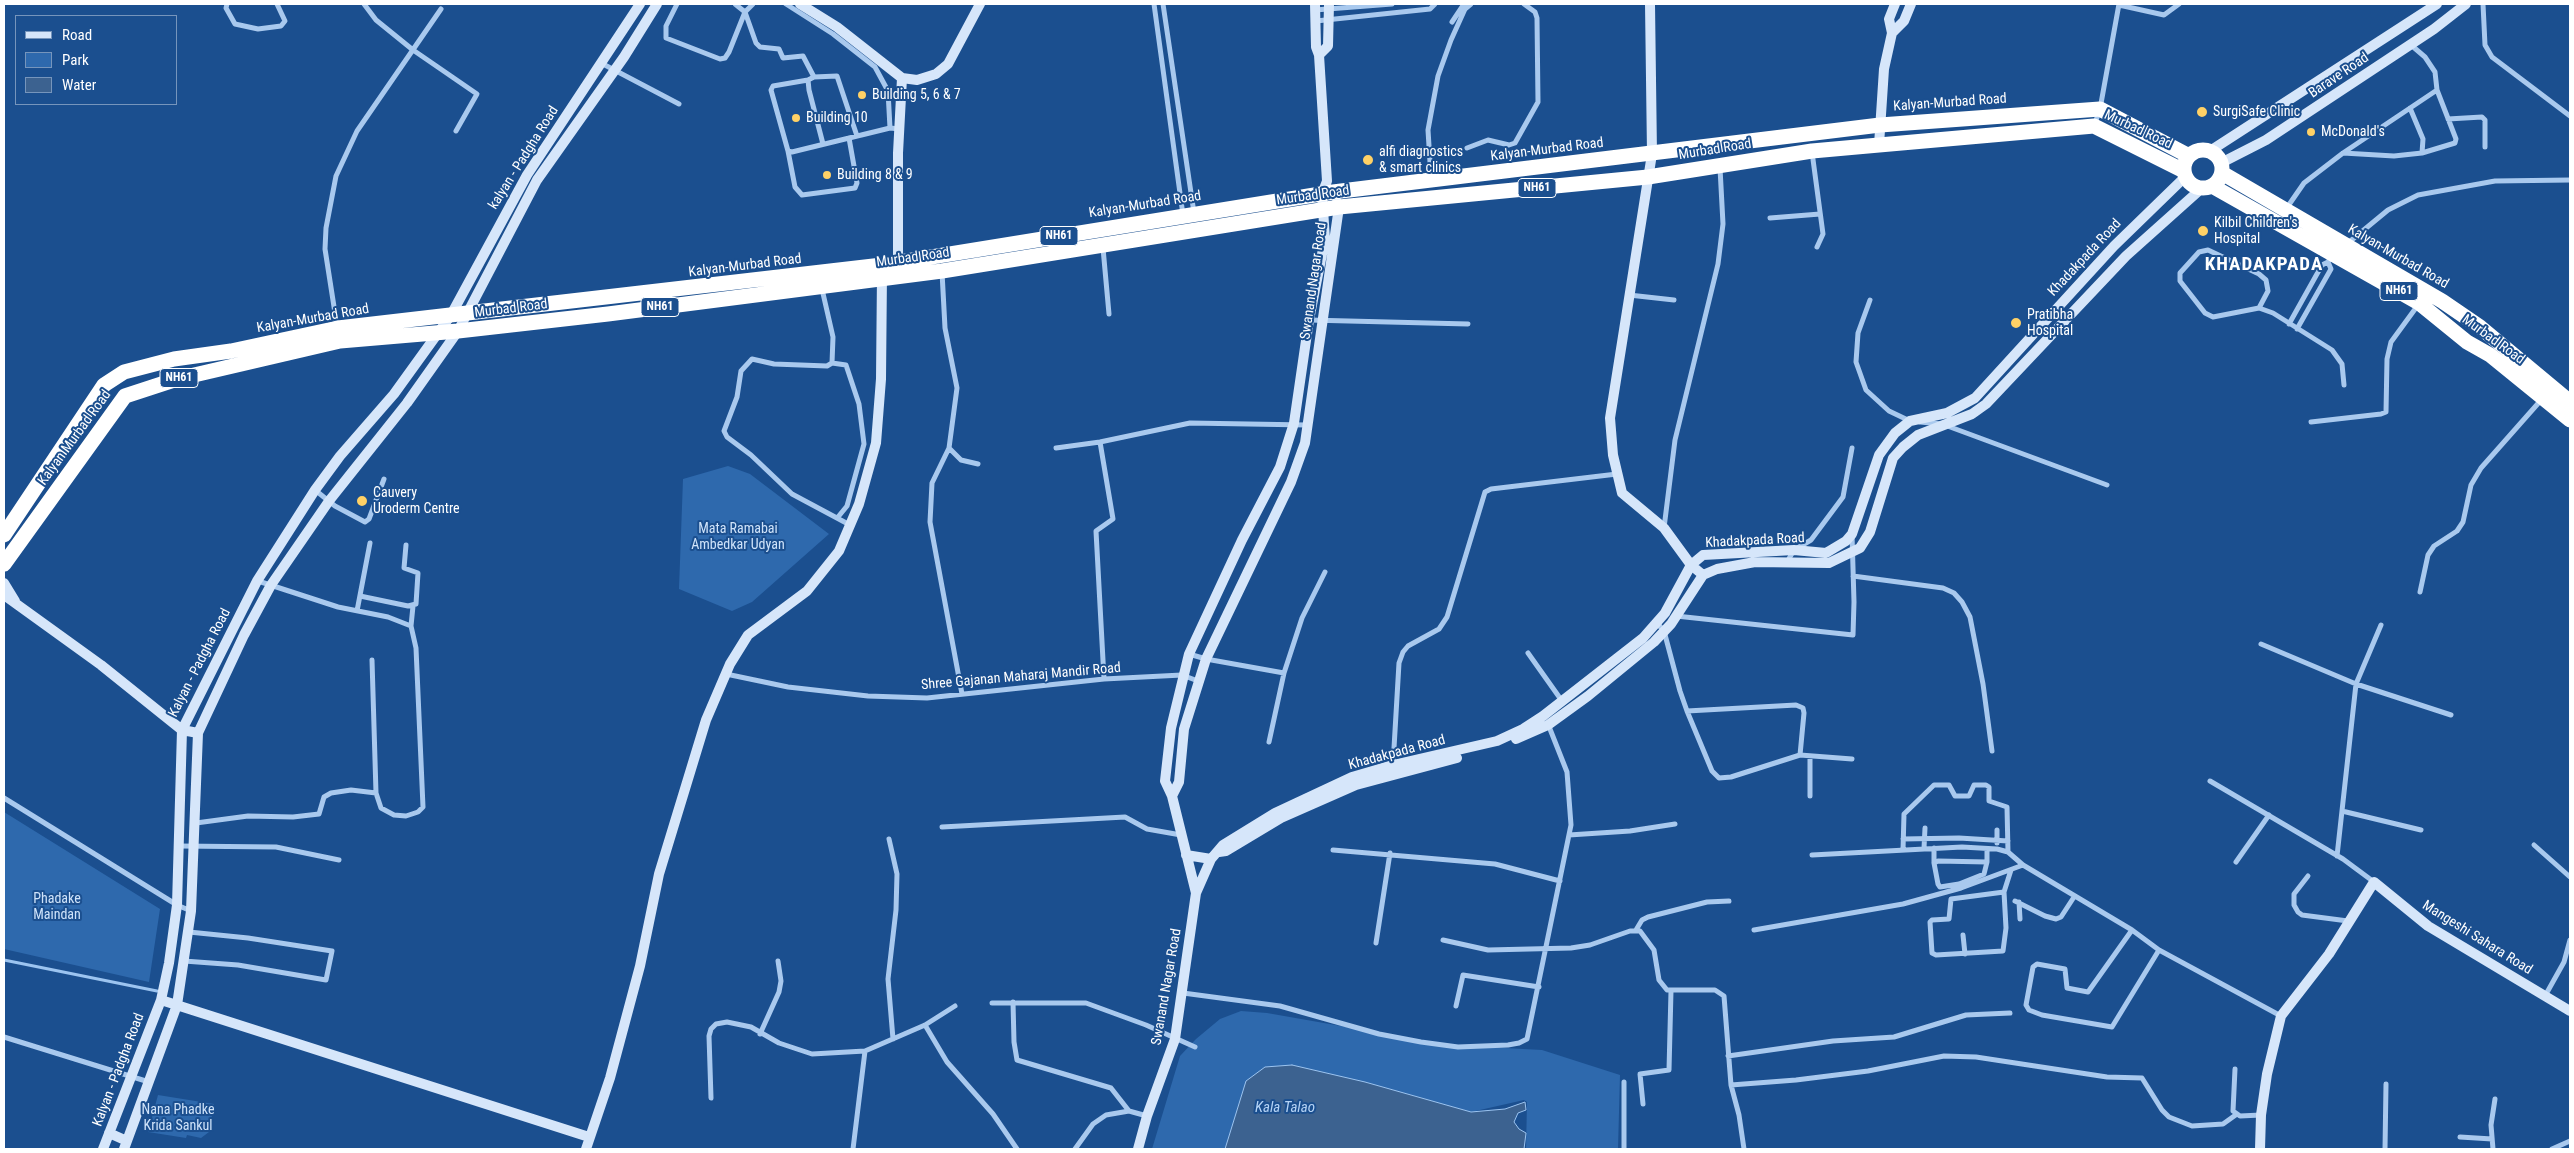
<!DOCTYPE html>
<style>
body{margin:0}
#map{position:relative;width:2574px;height:1153px;overflow:hidden;background:#1b4f8f;font-family:"Roboto Condensed",sans-serif}
canvas{display:block}
.frame{position:absolute;inset:0;border:5px solid #fff;pointer-events:none}
.legend{position:absolute;left:15px;top:15px;width:162px;height:90px;box-sizing:border-box;background:#1b4f8f;border:1px solid #7695bc;margin:0;padding:6px 9px;list-style:none;font-size:15px;color:#fff}
.legend li{display:flex;align-items:center;gap:10px;height:25px}
.legend b{width:25px;border:1px solid #7695bc}
</style>
<div id="map">
<canvas width="2574" height="1153"></canvas>
<div class="frame"></div>
<ul class="legend">
<li><b style="height:6px;background:#d6e6fa"></b>Road</li>
<li><b style="height:14px;background:#2e69ad"></b>Park</li>
<li><b style="height:14px;background:#3c6290"></b>Water</li>
</ul>
</div>
<script>
const context = document.querySelector('canvas').getContext('2d');
context.lineJoin = 'round';
function fill(path, color) { context.fillStyle = color; context.fill(path, 'evenodd'); }
const toPath = rows => new Path2D(rows.map(r => 'M' + r).join(''));
function stroke(path, color, width, dash) { context.strokeStyle = color; context.lineWidth = width; context.lineCap = dash ? 'butt' : 'round'; context.setLineDash(dash || []); context.stroke(path); }
function drawText(font, color, halo, rows, align = 'center') {
  context.font = font + ' "Roboto Condensed",sans-serif'; context.lineWidth = 4; context.setLineDash([]); context.textBaseline = 'middle'; context.strokeStyle = halo; context.fillStyle = color; for (const [text, x, y, turn = 0] of rows) {
    context.save(); context.translate(x, y); context.rotate((+turn || 0) * Math.PI / 180); context.textAlign = isNaN(turn) ? turn : align; if (halo) context.strokeText(text, 0, 0); context.fillText(text, 0, 0); context.restore();
  }
}
fill(toPath([
 [728,466,750,474,829,534,752,602,732,611,679,589,683,479],
 [4,812,160,909,149,982,4,949],
 [1241,1011,1267,1013,1449,1045,1542,1050,1620,1075,1618,1149,1526,1149,1527,1102,1524,1100,1471,1112,1365,1082,1226,1149,1152,1149,1180,1056,1196,1039,1220,1019],
 [158,1095,214,1104,209,1132,201,1138,187,1135,186,1138,148,1132]
]), '#2e69ad');
const water = toPath([
 [1292,1065,1365,1082,1471,1112,1505,1109,1525,1102,1526,1110,1518,1113,1514,1122,1519,1129,1526,1133,1524,1149,1225,1149,1246,1081,1265,1067,1292,1065]
]);
fill(water, '#3c6290');
stroke(water, '#9cc4f0', 1);
stroke(toPath([
 [4,960,157,991]
]), '#9cc4f0', 3);
stroke(toPath([
 [227,4,226,8,235,24,258,29,281,26,285,21,277,4],
 [364,4,376,20,413,50,477,94,456,131],
 [677,4,666,26,666,38,720,59,725,58,729,52,745,12,735,4],
 [753,4,745,12,756,43,760,47,779,49,783,58,803,56,814,77],
 [786,4,833,34,875,67,888,91,890,128],
 [1154,4,1183,215],
 [1163,4,1194,213],
 [2483,4,2485,45,2492,57,2570,116],
 [2119,5,2164,15,2179,4],
 [1315,10,1392,4],
 [1316,21,1430,9,1435,4],
 [1452,22,1464,4],
 [2411,45,2425,57,2435,72,2437,90,2456,139,2455,143,2422,153],
 [601,63,679,104],
 [808,80,773,86,771,90,788,151,792,152,890,128,900,129],
 [2448,119,2482,117,2485,120,2485,147],
 [2094,126,2100,109,2119,4],
 [823,144,809,90,808,80,814,77,837,76,857,136],
 [1467,148,1488,140,1509,145,1515,143,1538,102,1537,18,1535,12,1524,4],
 [788,151,795,187,802,195,855,188,857,183,849,138],
 [1812,152,1823,234,1817,247],
 [2343,153,2394,156,2422,153,2423,139,2410,108],
 [1431,178,1428,130,1438,76,1451,40,1465,9,1471,4],
 [2286,209,2304,183,2343,153,2437,90],
 [1770,218,1820,214],
 [2348,243,2388,210,2418,195,2495,181,2570,180],
 [1103,248,1109,314],
 [942,272,945,328,957,388,949,448,961,460,978,464],
 [822,289,833,337,832,363,827,366,774,364,752,359,741,371,737,397,724,431,727,437,751,455,792,494,850,525],
 [1629,295,1674,300],
 [1870,300,1858,333,1856,362,1866,390,1889,411,1910,421],
 [2259,308,2268,291,2266,280,2259,274,2208,250,2199,252,2180,273,2180,281,2205,313,2213,317,2259,308,2273,313,2332,350,2342,364,2344,385],
 [1309,320,1468,324],
 [2289,324,2322,265,2328,262,2332,256],
 [337,326,325,249,326,228,336,176,357,131,441,9],
 [2297,329,2331,269,2328,262],
 [832,363,846,365,859,404,864,444,847,506,838,517],
 [1920,422,1942,424,2107,485],
 [2311,422,2381,414,2386,412,2387,359,2391,342,2418,305],
 [1100,442,1113,519,1096,531,1104,679],
 [949,448,932,483,930,522,962,694],
 [1056,448,1100,442,1190,423,1307,425],
 [315,490,335,506,365,522,369,519,384,479],
 [1664,528,1675,440,1718,264,1723,224,1720,168],
 [1787,562,1794,550,1811,540,1843,497,1852,448],
 [1853,576,1943,588,1954,593,1962,602,1970,617,1983,684,1992,751],
 [258,581,338,607,388,617,411,626,416,648,423,807,418,812,406,816,394,815,381,808,376,793],
 [2420,592,2428,555,2434,546,2457,531,2463,522,2471,485,2481,468,2542,399],
 [360,596,408,606,416,604,418,573,404,568,406,545],
 [357,611,370,543],
 [1676,616,1853,635,1854,602,1852,534],
 [1657,623,1664,631,1680,691,1687,711,1712,771,1719,778,1731,777,1800,755,1804,713,1803,708,1796,705,1687,711],
 [411,626,413,606],
 [2261,644,2356,684,2451,715],
 [1528,653,1562,701],
 [1189,654,1206,659,1284,673],
 [726,674,788,687,868,696,927,698,1104,679,1182,675,1198,681],
 [1269,742,1284,673,1302,618,1325,572],
 [1800,755,1852,759],
 [1810,756,1810,796],
 [1393,765,1399,663,1403,652,1408,646,1439,629,1447,617,1485,492,1491,489,1617,474],
 [2210,781,2343,859,2374,882],
 [4,798,177,905,191,911],
 [2342,811,2421,830],
 [196,823,248,816,293,817,319,814,324,797,331,793,351,790,376,793,372,660],
 [942,827,1125,817,1147,829,1181,835],
 [1997,830,1997,843],
 [1569,835,1630,831,1675,824],
 [889,839,897,874,896,910,888,979,893,1039],
 [1903,839,1959,838,2008,841],
 [2534,845,2570,877],
 [179,846,276,847,339,860],
 [1924,848,1925,828],
 [1934,848,1934,863,1938,884,1940,887,1959,884,1984,874,1987,862,1938,861,1934,863],
 [1987,849,1987,862],
 [1333,850,1495,864,1560,881],
 [1903,850,1904,814,1934,785,1949,785,1955,796,1969,796,1974,785,1986,785,1989,787,1989,801,2007,807,2008,852],
 [1812,855,1962,847,1997,849,2008,852,2023,865,2132,930,2159,950,2281,1016],
 [2337,856,2356,684,2381,625],
 [2236,862,2269,815],
 [2308,876,2294,894,2294,905,2298,912,2302,915,2348,921],
 [2004,892,1951,899,1949,919,1932,920,1930,922,1932,953,1936,955,2003,951,2006,928,2004,892,2011,870],
 [2015,901,2045,916,2056,919,2061,917,2074,897],
 [2019,902,2020,919],
 [1636,930,1642,920,1648,917,1707,902,1729,901],
 [1754,930,1903,904,1961,888,2023,865],
 [2132,930,2088,992,2067,988,2065,969,2037,964,2033,967,2026,1005,2029,1010,2042,1015,2112,1027,2159,950],
 [1963,935,1965,954],
 [1443,940,1488,950,1571,948,1590,945,1630,931,1640,931,1654,950,1659,980,1667,990,1715,990,1724,996,1731,1085,1739,1115,1744,1149],
 [1376,943,1390,853],
 [184,961,238,965,326,980,332,951,248,938,189,932],
 [1183,993,1280,1006,1379,1034,1421,1042,1458,1047,1508,1045,1519,1043,1527,1039,1571,825,1567,772,1548,724],
 [2545,996,2564,962,2570,940],
 [1013,1002,1014,1042,1017,1060,1111,1088,1129,1111],
 [992,1003,1086,1003,1146,1025,1195,1047],
 [1456,1006,1463,975,1539,987],
 [925,1025,947,1062,993,1114,1017,1149],
 [760,1034,779,992,781,981,778,961],
 [4,1037,149,1082],
 [1728,1056,1833,1041,1894,1037,1966,1015,2010,1013],
 [2235,1069,2233,1111,2240,1116,2261,1115],
 [1624,1082,1624,1149],
 [1731,1085,1796,1080,1868,1071,1944,1056,1976,1057,2107,1077,2142,1078,2162,1110,2169,1117,2192,1126,2223,1124,2237,1114],
 [711,1098,709,1036,711,1029,716,1024,727,1022,751,1027,779,1043,812,1054,865,1051,925,1025,955,1006],
 [1643,1104,1640,1074,1669,1070,1671,991],
 [2460,1137,2492,1139],
 [853,1149,865,1051],
 [1075,1149,1093,1124,1106,1115,1129,1111,1147,1116],
 [2385,1149,2386,1084],
 [2493,1149,2491,1125,2495,1099],
 [2552,1149,2570,1141]
]), '#a9c9ee', 5);
stroke(toPath([
 [800,4,837,27,902,78,898,153,898,267],
 [1650,4,1652,154,1610,418,1613,455,1622,493,1664,528,1691,565,1703,575],
 [1892,33,1904,21,1911,4],
 [1319,55,1328,46,1329,4],
 [902,78,917,80,936,74,948,64,980,4],
 [1879,145,1884,69,1892,33,1889,19,1895,4],
 [2210,151,2437,4],
 [2221,163,2266,140,2434,29,2466,4],
 [4,583,15,601],
 [4,595,101,665,182,730,198,733],
 [1516,739,1548,725,1588,696,1654,642,1671,624,1703,575,1717,569,1755,562,1829,563,1860,548,1870,532,1893,458,1903,447,1918,435,1972,414,1986,404,2126,256,2202,188],
 [1172,796,1179,782,1184,729,1206,659,1291,482,1305,443,1339,207,1337,202],
 [1219,852,1226,851,1281,818,1356,785,1457,758],
 [1186,855,1211,859],
 [1196,893,1211,859,1223,845,1275,813,1352,777,1393,765,1497,741,1523,729,1543,716,1643,638,1665,613,1691,565,1703,555,1794,550,1826,553,1846,541,1852,534,1879,455,1895,433,1910,421,1947,413,1975,398,2114,246,2186,176],
 [161,1000,589,1137],
 [109,1133,127,1141],
 [103,1149,161,1000,169,963,177,905,182,730,257,581,315,490,340,456,394,394,451,315,527,175,640,4],
 [124,1149,177,1005,191,911,198,733,244,635,271,585,329,501,407,403,458,331,537,180,624,57,657,4],
 [586,1149,610,1078,640,966,659,874,706,720,730,664,748,635,807,591,839,551,859,504,876,443,881,379,882,273],
 [1138,1149,1147,1116,1175,1039,1196,893,1172,796,1165,781,1171,728,1189,654,1242,540,1280,467,1294,423,1309,320,1325,239,1322,194,1327,181,1319,55,1316,47,1315,4],
 [2260,1149,2261,1115,2267,1074,2281,1016,2329,954,2374,882,2428,926,2570,1011]
]), '#d6e6fa', 10);
stroke(toPath([
 '2184 169a19 19 0 1 1 38 0a19 19 0 1 1-38 0Z',
 [2222,173,2442,301,2480,327,2570,402],
 [2212,186,2419,303,2467,342,2490,355,2570,420],
 [4,535,104,385,124,372,174,359,231,351,338,328,882,265,1333,192,1880,125,2100,109,2189,156],
 [4,564,125,396,177,379,340,341,458,331,608,314,942,271,1339,207,1648,177,1812,151,1879,145,2094,126,2184,171]
]), '#fff', 15);
for (const [x, y, r, color] of [
 [862,95,5,"#ffd166"],
 [2202,112,6,"#ffd166"],
 [796,118,5,"#ffd166"],
 [2311,132,5,"#ffd166"],
 [1368,160,6,"#ffd166"],
 [827,175,5,"#ffd166"],
 [2203,231,6,"#ffd166"],
 [2016,323,6,"#ffd166"],
 [362,501,6,"#ffd166"]
]) { const dot = new Path2D(); dot.arc(x, y, r, 0, 2 * Math.PI); context.fillStyle = color; context.fill(dot); stroke(dot, '#1b4f8f', 2); }
for (const [x, y, w] of [
 [1537,188,38],
 [1059,236,38],
 [2399,291,38],
 [660,307,38],
 [179,378,38]
]) { const box = new Path2D(); box.roundRect(x - w / 2, y - 9.5, w, 19, 4); context.fillStyle = '#1b4f8f'; context.fill(box); stroke(box, '#fff', 1); }
drawText('bold 12px', '#fff', null, [
 ["NH61",1537,188],
 ["NH61",1059,236],
 ["NH61",2399,291],
 ["NH61",660,307],
 ["NH61",179,378]
]);
drawText('14px', '#fff', '#1b4f8f', [
 ["Barave Road",2339,76,-34],
 ["Kalyan-Murbad Road",1950,103,-4],
 ["Murbad Road",2138,130,25],
 ["Kalyan-Murbad Road",1547,150,-7],
 ["Murbad Road",1715,150,-9],
 ["kalyan - Padgha Road",524,158,-58],
 ["Murbad Road",1313,196,-8],
 ["Kalyan-Murbad Road",1145,205,-9],
 ["Kalyan-Murbad Road",2398,257,30],
 ["Murbad Road",913,258,-8],
 ["Khadakpada Road",2085,258,-47],
 ["Kalyan-Murbad Road",745,266,-7],
 ["Swanand Nagar Road",1314,281,-82],
 ["Murbad Road",511,309,-7],
 ["Kalyan-Murbad Road",313,319,-10],
 ["Murbad Road",2493,340,36],
 ["Kalyan Murbad Road",75,438,-54],
 ["Khadakpada Road",1755,541,-3],
 ["Kalyan - Padgha Road",200,663,-63],
 ["Shree Gajanan Maharaj Mandir Road",1021,677,-5],
 ["Khadakpada Road",1397,753,-15],
 ["Mangeshi Sahara Road",2477,938,32],
 ["Swanand Nagar Road",1167,987,-80],
 ["Kalyan - Padgha Road",119,1070,-69]
]);
drawText('14px', '#fff', '#1b4f8f', [
 ["Building 5, 6 & 7",872,95],
 ["SurgiSafe Clinic",2213,112],
 ["Building 10",806,118],
 ["McDonald's",2321,132],
 ["alfi diagnostics",1379,152],
 ["& smart clinics",1379,168],
 ["Building 8 & 9",837,175],
 ["Kilbil Children's",2214,223],
 ["Hospital",2214,239],
 ["Pratibha",2027,315],
 ["Hospital",2027,331],
 ["Cauvery",373,493],
 ["Uroderm Centre",373,509]
], 'left');
drawText('14px', '#cfe3fa', '#1b4f8f', [
 ["Mata Ramabai",738,529],
 ["Ambedkar Udyan",738,545],
 ["Phadake",57,899],
 ["Maindan",57,915],
 ["Nana Phadke",178,1110],
 ["Krida Sankul",178,1126]
]);
drawText('italic 15px', '#b5d3f5', '#1b4f8f', [
 ["Kala Talao",1285,1108]
]);
context.letterSpacing = '1px';
drawText('bold 19px', '#fff', '#1b4f8f', [
 ["KHADAKPADA",2264,265]
]);
context.letterSpacing = '0px';
</script>
